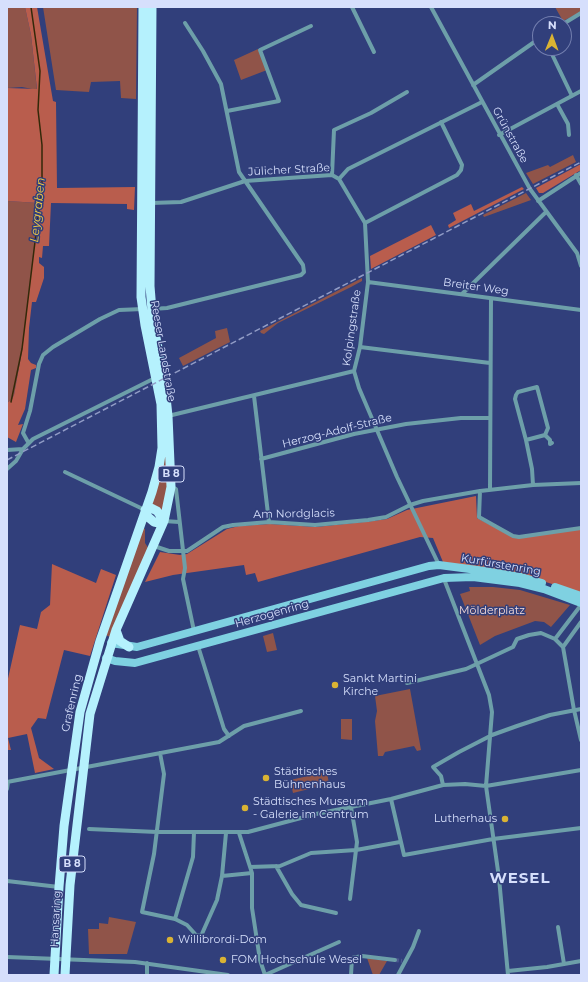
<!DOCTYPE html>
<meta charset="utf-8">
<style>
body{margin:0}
#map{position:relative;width:588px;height:982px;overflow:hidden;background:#313f7b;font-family:Montserrat,sans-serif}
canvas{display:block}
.frame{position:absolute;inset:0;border:8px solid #d6dffc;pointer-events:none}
.north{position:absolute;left:532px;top:16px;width:40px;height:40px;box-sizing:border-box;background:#313f7b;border:1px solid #737faf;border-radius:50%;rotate:1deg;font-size:11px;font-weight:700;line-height:16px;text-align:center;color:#d6dffc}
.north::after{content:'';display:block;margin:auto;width:14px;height:18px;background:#dab333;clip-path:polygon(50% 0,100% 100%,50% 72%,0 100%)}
</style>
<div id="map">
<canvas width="588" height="982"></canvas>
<div class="frame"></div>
<div class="north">N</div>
</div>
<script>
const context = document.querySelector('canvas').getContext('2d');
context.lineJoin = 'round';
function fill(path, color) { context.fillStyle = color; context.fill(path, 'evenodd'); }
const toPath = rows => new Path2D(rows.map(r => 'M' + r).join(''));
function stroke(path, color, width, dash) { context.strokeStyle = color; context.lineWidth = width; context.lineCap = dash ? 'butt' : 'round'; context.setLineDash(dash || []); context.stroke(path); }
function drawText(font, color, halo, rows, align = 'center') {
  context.font = font + ' Montserrat,sans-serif'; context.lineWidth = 3; context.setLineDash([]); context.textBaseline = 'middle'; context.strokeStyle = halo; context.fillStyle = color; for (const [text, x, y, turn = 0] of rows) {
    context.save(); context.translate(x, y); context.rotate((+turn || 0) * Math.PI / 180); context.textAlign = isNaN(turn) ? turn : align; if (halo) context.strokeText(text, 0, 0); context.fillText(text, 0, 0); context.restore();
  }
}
fill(toPath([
 [7,7,25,7,31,35,37,90,22,87,7,88],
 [43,7,137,7,136,99,121,98,120,81,91,82,89,92,56,90],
 [555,7,581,7,581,12,563,21],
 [258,49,267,70,241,80,234,60],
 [573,155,576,162,533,184,526,173,548,165,550,167],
 [526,193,531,200,484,217,483,215],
 [7,201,39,203,22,351,14,395,12,399,7,403],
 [362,278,362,281,351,287,278,323,264,334,261,333,260,331],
 [227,328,230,342,183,366,179,358,216,338,215,331],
 [165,443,168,479,164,512,149,504],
 [142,527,145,529,145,543,149,549,110,637,106,635],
 [469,587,493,587,520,590,570,605,551,627,544,622,535,621,495,636,480,645,460,594,470,591],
 [273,633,277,650,267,652,263,636],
 [410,689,421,750,417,751,414,746,385,752,383,756,378,756,375,721,377,711,375,696],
 [341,719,352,719,352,740,341,739],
 [327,772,329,784,293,793,290,780],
 [109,917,136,922,127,954,89,954,88,929,99,929,99,923,108,924],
 [367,958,387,961,379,975,373,975]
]), '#905449');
fill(toPath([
 [25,7,37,7,53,101,56,102,57,188,135,187,134,210,127,209,127,204,51,203,49,246,43,246,42,258,39,257,39,263,44,267,44,278,36,302,32,302,29,328,28,359,31,363,36,365,36,368,31,370,25,409,18,425,23,424,16,442,7,437,7,403,12,399,14,395,22,351,39,203,7,201,7,88,37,89,31,35],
 [581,164,581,170,543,193,539,193,536,188],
 [522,187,524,189,449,228,448,225,456,220,453,213,471,204,474,211],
 [431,225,436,235,371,269,370,256],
 [476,496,477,518,513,537,581,529,581,593,520,574,443,562,433,538,420,537,258,582,255,573,246,575,244,565,173,575,145,582,160,552,180,555,187,554,227,529,239,526,270,524,316,527,373,521,387,519,407,510],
 [52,564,96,583,101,569,116,575,90,656,64,650,46,719,38,718,31,728,39,758,54,769,35,773,27,734,8,738,11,750,7,750,7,683,20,625,37,629,41,612,50,605]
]), '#b95d4d');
stroke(toPath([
 [11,402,22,349,42,184,42,145,38,110,40,71,31,7]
]), '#332909', 1.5);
stroke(toPath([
 [395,960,402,961]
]), '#4a578e', 4, [4, 2]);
stroke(toPath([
 [352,7,374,52],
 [431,7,530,189,577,253,581,266],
 [563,24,581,13],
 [549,48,572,96],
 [473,85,540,38],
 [557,104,568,124,569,135],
 [227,111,279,101,260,50,311,26],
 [499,135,581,91],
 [332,175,334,130,371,113,407,92],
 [576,175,581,184],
 [339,179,365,223,368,282,360,347,354,371,359,388,397,477,439,565],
 [538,201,581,173],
 [151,203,181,202,245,181,332,175,339,179,348,169,482,102],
 [365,223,457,175,461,170,462,165,441,122],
 [368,282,581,310],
 [462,294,546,212],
 [152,309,167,308,301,275,304,272,303,265,239,172,221,84,203,51,185,23],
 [360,347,490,363],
 [254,396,269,522],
 [168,416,354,371],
 [545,435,550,440,550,444,552,443],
 [526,440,515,399,516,395,518,392,537,387,548,428,545,435,526,440,532,469,533,485],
 [28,442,23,433,30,411,39,364,43,355,53,347,100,319,119,310,143,309],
 [7,450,23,449,33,439,155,378],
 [261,459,354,434,406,424,461,418,489,418],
 [7,469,16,461,23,449],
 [65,472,145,510],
 [174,488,176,489,185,568,183,579,194,631],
 [490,490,491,299],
 [480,491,479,517,513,536,519,537,581,528],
 [164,521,179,522],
 [154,546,169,551,187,551,223,527,233,525,269,522,315,525,368,520,386,517,410,505,423,501,480,491,533,485,581,483],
 [444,579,489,695,492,712,486,786,499,878,508,975],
 [555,639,581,605],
 [198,646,224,729,229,736],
 [563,647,574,710,581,740],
 [563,647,581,622],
 [407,683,466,669,513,647,517,639,529,635,541,633,555,639,563,647],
 [160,753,164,774,154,854,142,912,175,919,187,925,196,935,201,936,217,900,222,876,226,833],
 [7,782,219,742,244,726,301,711],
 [443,785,441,776,433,767,459,752,492,735,517,726,550,715,581,709],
 [7,789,8,782],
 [391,799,404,855,493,839,581,828],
 [89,829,157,832,248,832,316,814,391,799,443,785,465,784,486,786,581,770],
 [239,833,252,873,252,908,260,960,265,975],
 [276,866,292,894,301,905,336,913],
 [250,867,280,866,311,853,356,850,400,842],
 [222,876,252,873],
 [7,881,59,887],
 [350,899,357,842,351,807],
 [175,919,193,857,194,832],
 [558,927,564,964],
 [7,957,135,962,228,975],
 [508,971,547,967,581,961],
 [147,975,147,963],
 [265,975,339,942],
 [351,975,352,958,362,956,395,960],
 [398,975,413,947,419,931]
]), '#6d9fa9', 4);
stroke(toPath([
 [555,587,581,596],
 [111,643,137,647,429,566,439,565,485,571,521,577,542,583],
 [106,658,115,661,135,663,444,578,473,577,520,583,544,589,581,603]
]), '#7fd1e1', 8);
stroke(toPath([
 [151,508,157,511,164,521,159,523,154,522,148,517,145,510,151,508],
 [116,630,120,641,129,647],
 [54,975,59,887,64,826,80,712,100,641,152,492,159,467,162,448,161,404,145,325,141,297,143,7],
 [65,975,70,885,90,714,116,630,164,521,171,487,168,416,164,378,153,323,150,286,152,7]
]), '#b5f1fd', 9);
stroke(toPath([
 [7,460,581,162]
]), '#919cc6', 1.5, [6, 3]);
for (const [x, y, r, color] of [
 [335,685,4,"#dab333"],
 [266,778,4,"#dab333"],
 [245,808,4,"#dab333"],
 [505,819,4,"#dab333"],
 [170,940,4,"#dab333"],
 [223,960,4,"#dab333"]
]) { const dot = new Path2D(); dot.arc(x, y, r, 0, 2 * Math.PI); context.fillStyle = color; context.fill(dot); stroke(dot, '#313f7b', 1.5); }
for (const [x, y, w] of [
 [171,474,26],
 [72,864,26]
]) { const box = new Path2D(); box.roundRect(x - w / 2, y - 8, w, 16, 3); context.fillStyle = '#313f7b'; context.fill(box); stroke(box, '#d6dffc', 1); }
drawText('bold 10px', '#d6dffc', null, [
 ["B 8",171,474],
 ["B 8",72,864]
]);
drawText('11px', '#d6dffc', '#313f7b', [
 ["Grünstraße",510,135,61],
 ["Jülicher Straße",289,170,-3],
 ["Breiter Weg",476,287,8],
 ["Kolpingstraße",352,328,-82],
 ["Reeser Landstraße",163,351,80],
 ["Herzog-Adolf-Straße",337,431,-14],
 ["Am Nordglacis",294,514,-1],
 ["Kurfürstenring",501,565,10],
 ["Herzogenring",272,614,-16],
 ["Grafenring",72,703,-77],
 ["Hansaring",56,919,-87]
]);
drawText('11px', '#f8ddd8', '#313f7b', [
 ["Mölderplatz",492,611]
]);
drawText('11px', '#d6dffc', '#313f7b', [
 ["Sankt Martini",343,679],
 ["Kirche",343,692],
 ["Städtisches",274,772],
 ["Bühnenhaus",274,785],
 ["Städtisches Museum",253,802],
 ["- Galerie im Centrum",253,815],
 ["Lutherhaus",497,819,"right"],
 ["Willibrordi-Dom",178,940],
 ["FOM Hochschule Wesel",231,960]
], 'left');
drawText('italic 12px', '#f3ca43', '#313f7b', [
 ["Leygraben",38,210,-84]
]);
context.letterSpacing = '1px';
drawText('bold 15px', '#d6dffc', '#313f7b', [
 ["WESEL",520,879]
]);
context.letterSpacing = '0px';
</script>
